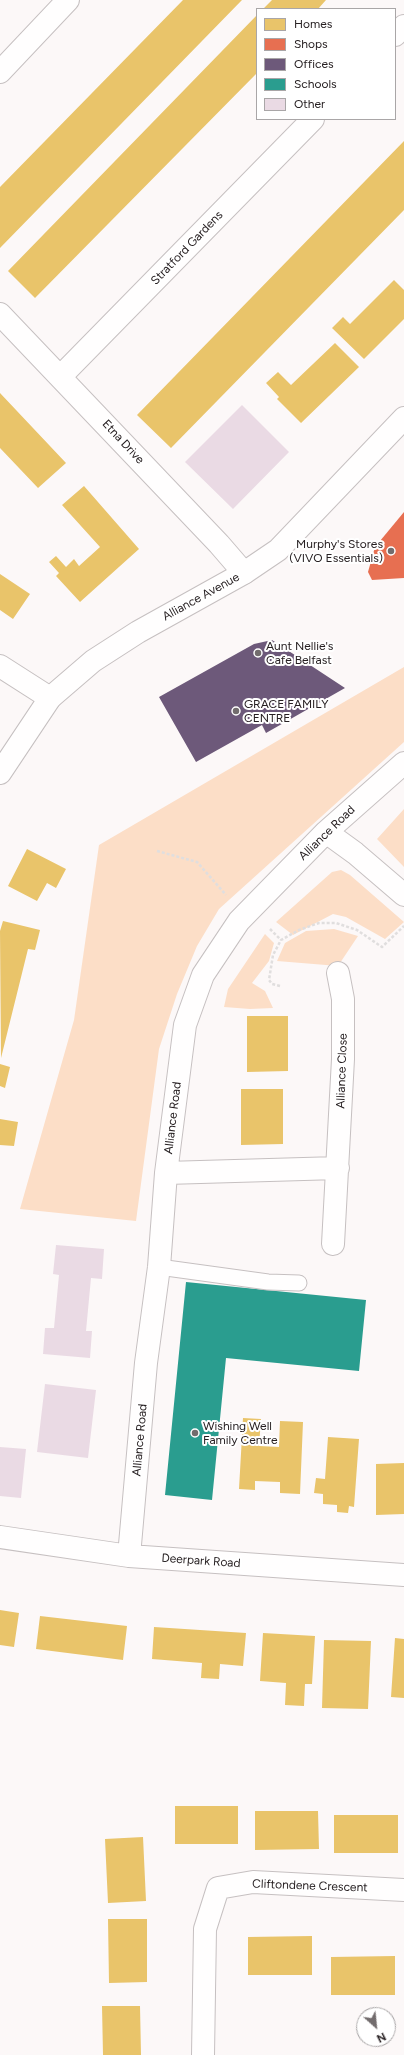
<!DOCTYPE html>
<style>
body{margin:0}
#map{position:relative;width:404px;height:2055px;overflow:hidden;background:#fcf8f8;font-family:Figtree,sans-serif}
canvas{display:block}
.legend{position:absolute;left:256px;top:8px;width:140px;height:112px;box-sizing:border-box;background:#fff;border:1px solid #a9a6a7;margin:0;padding:5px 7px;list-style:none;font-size:12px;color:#272022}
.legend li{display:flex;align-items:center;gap:8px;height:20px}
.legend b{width:20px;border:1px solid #a9a6a7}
.north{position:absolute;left:356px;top:2007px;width:40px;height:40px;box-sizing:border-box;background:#fff;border:1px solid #a9a6a7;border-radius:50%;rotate:153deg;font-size:11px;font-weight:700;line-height:16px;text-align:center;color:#272022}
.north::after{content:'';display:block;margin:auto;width:14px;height:18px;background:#726c6d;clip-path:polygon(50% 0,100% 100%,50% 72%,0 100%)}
</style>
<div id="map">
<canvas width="404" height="2055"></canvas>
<ul class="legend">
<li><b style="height:11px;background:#e9c46a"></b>Homes</li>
<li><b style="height:11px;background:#e76f51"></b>Shops</li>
<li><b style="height:11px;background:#6d597a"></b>Offices</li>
<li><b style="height:11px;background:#2a9d8f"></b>Schools</li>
<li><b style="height:11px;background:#eadae4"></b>Other</li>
</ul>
<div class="north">N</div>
</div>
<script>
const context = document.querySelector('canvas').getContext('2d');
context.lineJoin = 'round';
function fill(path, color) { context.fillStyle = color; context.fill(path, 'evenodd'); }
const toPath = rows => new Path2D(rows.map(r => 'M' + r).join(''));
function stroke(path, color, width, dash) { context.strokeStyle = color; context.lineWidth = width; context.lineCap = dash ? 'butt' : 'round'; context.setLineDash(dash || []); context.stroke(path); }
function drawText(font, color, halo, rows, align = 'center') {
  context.font = font + ' Figtree,sans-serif'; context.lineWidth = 4; context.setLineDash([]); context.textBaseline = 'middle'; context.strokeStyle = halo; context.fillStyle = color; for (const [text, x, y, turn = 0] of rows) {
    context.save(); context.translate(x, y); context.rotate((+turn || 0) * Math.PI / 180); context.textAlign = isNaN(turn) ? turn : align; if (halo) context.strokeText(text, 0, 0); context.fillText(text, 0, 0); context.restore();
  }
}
fill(toPath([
 [404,667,404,742,219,909,197,946,177,994,159,1049,136,1221,20,1209,74,1020,99,845],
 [404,809,404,867,377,839],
 [341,870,350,875,404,922,385,939,346,917,333,914,293,935,276,922,332,872],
 [334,929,358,936,338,966,277,961,285,943,306,931],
 [265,934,274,943,269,961,252,983,265,991,273,1008,250,1009,224,1007,228,989]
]), '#fcdec7');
fill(toPath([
 [183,0,242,0,0,248,0,187],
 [272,0,326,0,318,9,263,9],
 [257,15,257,73,35,298,8,271],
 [404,141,404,210,171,448,137,415],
 [394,280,404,290,404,319,364,359,332,328,343,317,350,324],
 [335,343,359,367,301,423,277,399,279,397,266,383,278,372,291,385],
 [0,393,66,463,38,488,0,448],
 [84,486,139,549,80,602,56,576,59,573,49,562,56,556,66,567,74,559,79,566,100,547,62,505],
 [0,574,30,594,13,619,0,610],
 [27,849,66,869,56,888,47,883,37,901,8,886],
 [3,921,40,930,35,950,28,949,1,1058,0,931],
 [247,1016,288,1016,288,1071,247,1072],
 [0,1064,10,1067,5,1088,0,1086],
 [241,1089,283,1089,283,1144,241,1145],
 [0,1119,18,1122,14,1146,0,1145],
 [243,1418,261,1419,259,1446,279,1447,280,1421,303,1422,300,1494,280,1493,280,1482,255,1481,255,1490,239,1489],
 [328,1437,359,1439,354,1507,349,1506,348,1513,337,1512,337,1505,323,1504,323,1494,314,1493,316,1478,325,1479],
 [404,1463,404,1514,376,1515,376,1464],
 [0,1610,19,1613,14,1647,0,1645],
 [40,1616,127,1626,123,1660,36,1649],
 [154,1627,246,1633,243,1666,220,1664,219,1679,201,1678,202,1663,152,1659],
 [263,1633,315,1636,312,1684,305,1684,304,1706,285,1705,286,1683,260,1681],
 [395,1638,404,1639,404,1698,391,1697],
 [324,1640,371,1641,368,1709,322,1708],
 [175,1806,238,1806,238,1844,175,1844],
 [255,1811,318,1811,319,1849,255,1850],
 [334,1815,398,1815,398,1853,334,1853],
 [143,1837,146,1901,108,1903,105,1839],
 [108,1919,147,1919,147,1982,109,1983],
 [312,1936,312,1975,248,1975,248,1937],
 [395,1956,395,1995,331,1995,331,1957],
 [102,2006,140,2006,141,2055,103,2055]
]), '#e9c46a');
fill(toPath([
 [404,512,404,578,372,580,368,572,375,547]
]), '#e76f51');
fill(toPath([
 [272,640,345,688,266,733,262,725,196,762,159,697,254,644]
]), '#6d597a');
fill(toPath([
 [186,1282,366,1300,359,1371,226,1358,212,1500,165,1495]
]), '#2a9d8f');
fill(toPath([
 [242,405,289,452,233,509,185,462],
 [56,1245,104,1249,102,1279,91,1278,86,1331,92,1331,90,1358,43,1354,45,1328,54,1328,59,1275,53,1274],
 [45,1384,96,1390,88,1458,37,1452],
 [0,1447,26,1449,21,1498,0,1496]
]), '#eadae4');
const service = toPath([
 [159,1267,268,1282,299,1283]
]);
const minor = toPath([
 [395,35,404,26],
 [0,72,68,0],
 [0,314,219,544,244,573],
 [61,376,313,119],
 [0,666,50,698],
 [326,832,355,853,404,895],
 [166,1173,338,1168],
 [333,1244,343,1059,343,999,338,973],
 [0,1537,129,1556,404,1575],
 [129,1556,146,1363,159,1267,166,1173,185,1025,203,975,239,921,326,832,404,763],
 [203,2055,205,1929,218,1888,253,1882,404,1890]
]);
const tertiary = toPath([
 [0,773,50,698,93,661,138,632,244,573,278,550,404,418]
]);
stroke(service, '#c6c0c1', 17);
stroke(minor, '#c6c0c1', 24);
stroke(tertiary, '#c6c0c1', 24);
stroke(toPath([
 [157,851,197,862,226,895],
 [270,929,281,940],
 [280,986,272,984,269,980,273,955,281,940,299,930,319,923,336,923,357,930,382,947,404,926]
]), '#e0dede', 2.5, [3, 2]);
stroke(service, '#fffefe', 15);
stroke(minor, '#fffefe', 22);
stroke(tertiary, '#fffefe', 22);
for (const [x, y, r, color] of [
 [391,551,4,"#726c6d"],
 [258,653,4,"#726c6d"],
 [236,711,4,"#726c6d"],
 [195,1433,4,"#726c6d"]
]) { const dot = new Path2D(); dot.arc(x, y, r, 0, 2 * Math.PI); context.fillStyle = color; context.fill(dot); stroke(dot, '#fff', 1.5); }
drawText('12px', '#272022', '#fff', [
 ["Stratford Gardens",187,248,-46],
 ["Etna Drive",123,442,47],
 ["Alliance Avenue",201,597,-29],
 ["Alliance Road",327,833,-44],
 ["Alliance Close",342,1071,-88],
 ["Alliance Road",173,1118,-83],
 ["Alliance Road",140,1440,-85],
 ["Deerpark Road",201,1561,4],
 ["Cliftondene Crescent",310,1886,2]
]);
drawText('12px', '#272022', '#fff', [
 ["Murphy's Stores",383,544,"right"],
 ["(VIVO Essentials)",383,558,"right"],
 ["Aunt Nellie's",266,646],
 ["Cafe Belfast",266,660],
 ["GRACE FAMILY",244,704],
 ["CENTRE",244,718],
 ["Wishing Well",203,1426],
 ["Family Centre",203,1440]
], 'left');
</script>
